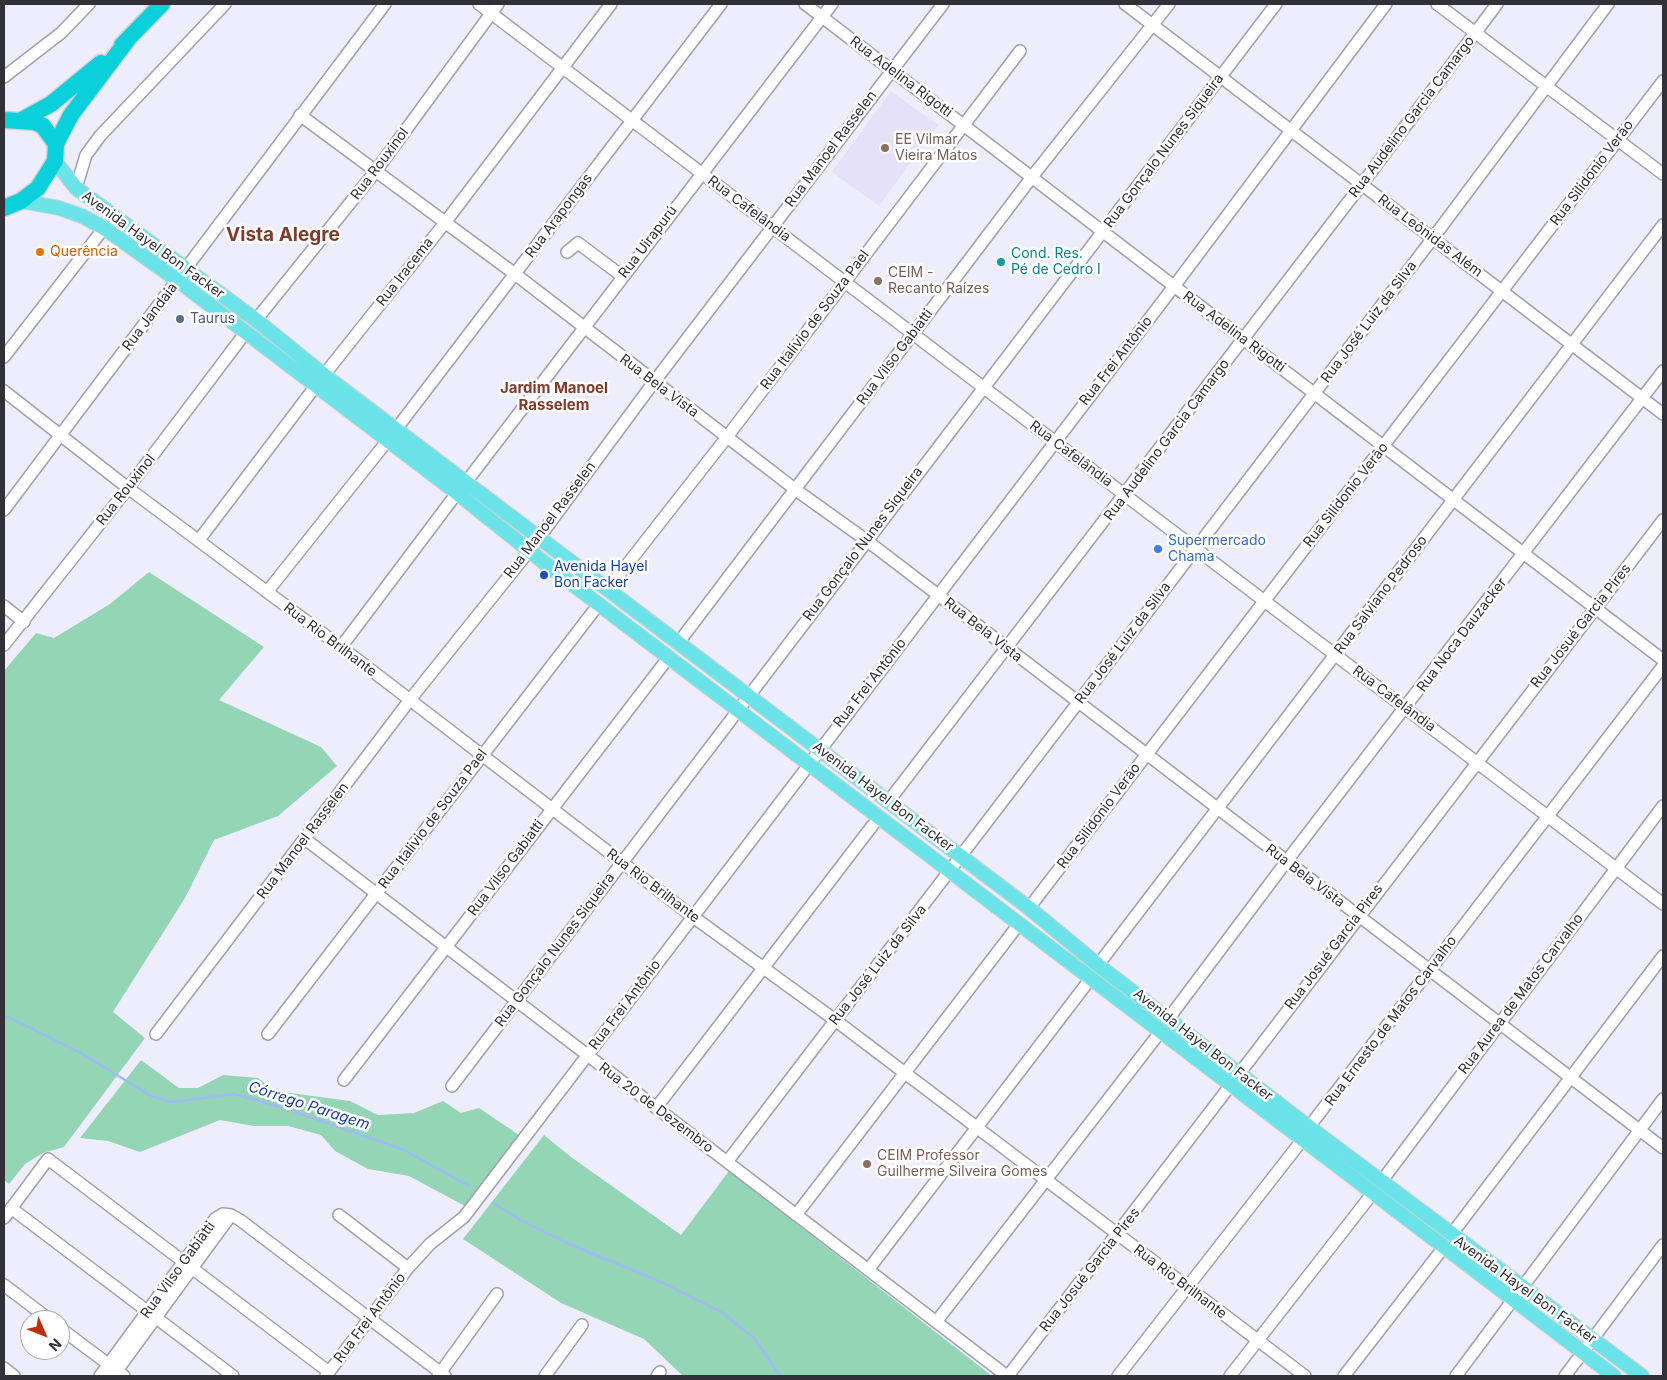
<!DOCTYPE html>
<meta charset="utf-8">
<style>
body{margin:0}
#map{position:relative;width:1667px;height:1380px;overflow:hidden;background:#eeedfc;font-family:Inter,sans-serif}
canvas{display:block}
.frame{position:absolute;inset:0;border:5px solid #313137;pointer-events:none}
.north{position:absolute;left:20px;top:1310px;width:50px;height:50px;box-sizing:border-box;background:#fff;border:1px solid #adadaf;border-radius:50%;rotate:134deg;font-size:14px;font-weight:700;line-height:20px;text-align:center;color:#313137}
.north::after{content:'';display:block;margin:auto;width:18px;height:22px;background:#bb310e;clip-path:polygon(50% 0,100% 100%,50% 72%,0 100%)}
</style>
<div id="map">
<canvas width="1667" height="1380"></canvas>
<div class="frame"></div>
<div class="north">N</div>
</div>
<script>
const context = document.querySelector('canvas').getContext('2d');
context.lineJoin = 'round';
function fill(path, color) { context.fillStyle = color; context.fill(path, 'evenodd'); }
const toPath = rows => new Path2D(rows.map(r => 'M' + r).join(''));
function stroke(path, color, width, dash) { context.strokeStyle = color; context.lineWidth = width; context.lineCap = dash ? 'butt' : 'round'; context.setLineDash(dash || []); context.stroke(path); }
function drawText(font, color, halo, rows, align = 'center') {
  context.font = font + ' Inter,sans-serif'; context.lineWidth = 5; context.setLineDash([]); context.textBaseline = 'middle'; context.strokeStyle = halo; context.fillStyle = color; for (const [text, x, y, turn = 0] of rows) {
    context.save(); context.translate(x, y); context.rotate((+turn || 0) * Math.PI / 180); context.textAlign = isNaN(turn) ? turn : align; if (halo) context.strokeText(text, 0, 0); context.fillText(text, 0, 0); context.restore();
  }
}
fill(toPath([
 [891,91,938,125,879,206,832,172]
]), '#e4e1f8');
fill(toPath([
 [149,572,264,647,219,700,321,747,337,766,278,816,214,840,185,898,113,1012,145,1038,64,1147,43,1153,25,1164,9,1184,4,1180,4,671,36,633,54,638,110,604],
 [141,1060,179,1088,198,1088,223,1075,258,1078,275,1091,350,1101,378,1115,414,1113,443,1101,461,1113,479,1108,519,1135,465,1206,409,1176,368,1169,335,1151,321,1135,288,1126,254,1126,220,1120,140,1152,108,1141,80,1138],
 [544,1135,571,1157,681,1235,729,1171,992,1376,683,1376,644,1339,561,1303,463,1239]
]), '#94d5b5');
stroke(toPath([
 [4,1015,81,1053,151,1096,171,1102,234,1094,287,1109,404,1150,469,1186],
 [493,1203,522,1221,567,1243,661,1282,723,1313,754,1338,780,1376]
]), '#9fbcf8', 2.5);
const minor = toPath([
 [479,4,1663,904],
 [805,4,1663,660],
 [1125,4,1663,414],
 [1437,4,1663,174],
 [4,77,61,33,89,4],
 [300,115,515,274,796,490,866,540,1663,1148],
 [76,188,86,155,100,136,225,4],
 [567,252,578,243,622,276],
 [256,320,375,172,498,4],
 [4,357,104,228],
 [4,391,128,488,341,647,692,916,835,1020,1305,1376],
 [397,428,721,4],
 [467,481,832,4],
 [4,510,385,4],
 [199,540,324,375,444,224,611,4],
 [608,589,727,437,1020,51],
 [267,592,388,440],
 [4,606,24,622],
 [679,642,1035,173,1169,4],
 [4,645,128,488,246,332],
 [341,647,457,493],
 [888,802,1362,184,1497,4],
 [305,839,1007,1376],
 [1029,908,1663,81],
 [1098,965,1663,225],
 [1169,1018,1286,862,1663,371],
 [156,1034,409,701,529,551,654,382,943,4],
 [268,1034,599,604],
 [344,1080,669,657],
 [452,1086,1276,4],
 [656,1108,879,817],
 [727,1162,1433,238,1608,4],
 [1381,1182,1663,806],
 [11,1208,233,1376],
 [339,1215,408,1268],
 [796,1215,1019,924],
 [4,1218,48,1159,329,1372],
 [1451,1235,1663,956],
 [868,1270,1091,978],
 [4,1285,50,1320],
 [936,1322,1161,1031],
 [60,1328,124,1376],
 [4,1368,14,1376],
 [100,1376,215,1219,223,1214,231,1215,240,1220,445,1376],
 [113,1376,231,1215],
 [326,1376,408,1268,430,1244,464,1217,1178,281,1386,4],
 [438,1376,497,1294],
 [545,1376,582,1325],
 [657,1376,660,1372],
 [1008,1376,1663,520],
 [1118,1376,1303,1139,1309,1127,1663,666],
 [1230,1376,1372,1194],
 [1344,1376,1444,1247],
 [1456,1376,1663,1099],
 [1565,1376,1663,1245]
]);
const major = toPath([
 [55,161,76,188,256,320,324,375,1029,908,1098,965,1309,1127,1642,1376],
 [21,201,59,208,82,216,104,228,177,280,457,493,551,568,1614,1376]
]);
const highway = toPath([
 [122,45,162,4],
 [4,120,35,122,43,126,56,144],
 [20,121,51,104,101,63],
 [4,208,21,201,38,188,55,161,56,144,71,115,129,38]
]);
stroke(minor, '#a09fad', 14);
stroke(major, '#d2d2d3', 16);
stroke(highway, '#d2d2d3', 19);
stroke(minor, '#fff', 11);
stroke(major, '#6be3e9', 14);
stroke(highway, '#09d0da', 16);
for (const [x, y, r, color] of [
 [885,148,5,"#8d6e63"],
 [40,252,5,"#e8710a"],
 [1001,262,5,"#0f9aa8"],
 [878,281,5,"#8d6e63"],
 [180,319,5,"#5c6f8a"],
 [1158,549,5,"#3f7fe0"],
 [544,575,5,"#1a4fb4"],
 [867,1164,5,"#8d6e63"]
]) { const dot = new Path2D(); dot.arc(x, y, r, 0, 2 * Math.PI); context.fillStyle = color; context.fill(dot); stroke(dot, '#fff', 2); }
drawText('14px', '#313137', '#fff', [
 ["Rua Adelina Rigotti",901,77,37],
 ["Rua Audelino Garcia Camargo",1412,117,-53],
 ["Rua Manoel Rasselen",831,149,-53],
 ["Rua Gonçalo Nunes Siqueira",1164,151,-53],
 ["Rua Rouxinol",380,164,-53],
 ["Rua Silidonio Verão",1592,173,-53],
 ["Rua Cafelândia",749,209,37],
 ["Rua Arapongas",559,216,-53],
 ["Rua Leônidas Além",1430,236,37],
 ["Rua Uirapurú",648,242,-53],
 ["Avenida Hayel Bon Facker",153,245,36],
 ["Rua Iracema",405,272,-52],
 ["Rua Jandaia",150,317,-53],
 ["Rua Italivio de Souza Pael",815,320,-53],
 ["Rua José Luiz da Silva",1369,322,-53],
 ["Rua Adelina Rigotti",1234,332,37],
 ["Rua Vilso Gabiatti",895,357,-53],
 ["Rua Frei Antônio",1116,361,-52],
 ["Rua Bela Vista",659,386,37],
 ["Rua Audelino Garcia Camargo",1167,440,-53],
 ["Rua Cafelândia",1071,454,37],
 ["Rua Rouxinol",126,490,-52],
 ["Rua Silidonio Verão",1346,495,-52],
 ["Rua Manoel Rasselen",550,520,-53],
 ["Rua Gonçalo Nunes Siqueira",863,544,-53],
 ["Rua Salviano Pedroso",1381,595,-53],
 ["Rua Josué Garcia Pires",1581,626,-52],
 ["Rua Bela Vista",983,630,38],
 ["Rua Noca Dauzacker",1462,635,-53],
 ["Rua Rio Brilhante",330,640,37],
 ["Rua José Luiz da Silva",1123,643,-53],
 ["Rua Frei Antônio",870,683,-52],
 ["Rua Cafelândia",1394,699,37],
 ["Avenida Hayel Bon Facker",883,797,37],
 ["Rua Silidonio Verão",1099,816,-53],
 ["Rua Italivio de Souza Pael",433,819,-53],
 ["Rua Manoel Rasselen",303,841,-53],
 ["Rua Vilso Gabiatti",506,868,-53],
 ["Rua Bela Vista",1305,876,37],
 ["Rua Rio Brilhante",653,886,37],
 ["Rua Josué Garcia Pires",1334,947,-53],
 ["Rua Gonçalo Nunes Siqueira",555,950,-53],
 ["Rua José Luiz da Silva",878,965,-52],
 ["Rua Aurea de Matos Carvalho",1521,994,-53],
 ["Rua Frei Antônio",625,1005,-53],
 ["Rua Ernesto de Matos Carvalho",1391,1021,-53],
 ["Avenida Hayel Bon Facker",1203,1045,38],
 ["Rua 20 de Dezembro",656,1108,37],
 ["Rua Vilso Gabiatti",178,1270,-54],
 ["Rua Josué Garcia Pires",1090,1270,-52],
 ["Rua Rio Brilhante",1180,1282,37],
 ["Avenida Hayel Bon Facker",1525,1290,36],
 ["Rua Frei Antônio",370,1318,-53]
]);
drawText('14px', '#785e54', '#fff', [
 ["EE Vilmar",895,140],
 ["Vieira Matos",895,156],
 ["CEIM -",888,273],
 ["Recanto Raízes",888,289],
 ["CEIM Professor",877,1156],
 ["Guilherme Silveira Gomes",877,1172]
], 'left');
drawText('14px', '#c56008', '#fff', [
 ["Querência",50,252]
], 'left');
drawText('14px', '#0d838f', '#fff', [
 ["Cond. Res.",1011,254],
 ["Pé de Cedro I",1011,270]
], 'left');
drawText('14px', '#4e5e75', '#fff', [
 ["Taurus",190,319]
], 'left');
drawText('14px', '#366cbe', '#fff', [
 ["Supermercado",1168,541],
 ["Chama",1168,557]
], 'left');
drawText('14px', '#164399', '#fff', [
 ["Avenida Hayel",554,567],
 ["Bon Facker",554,583]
], 'left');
drawText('bold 15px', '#803b2b', '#fff', [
 ["Jardim Manoel",554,388],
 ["Rasselem",554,405]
]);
drawText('italic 15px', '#1e3e93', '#fff', [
 ["Córrego Paragem",309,1106,18]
]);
drawText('bold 19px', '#803b2b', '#fff', [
 ["Vista Alegre",283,235]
]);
</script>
